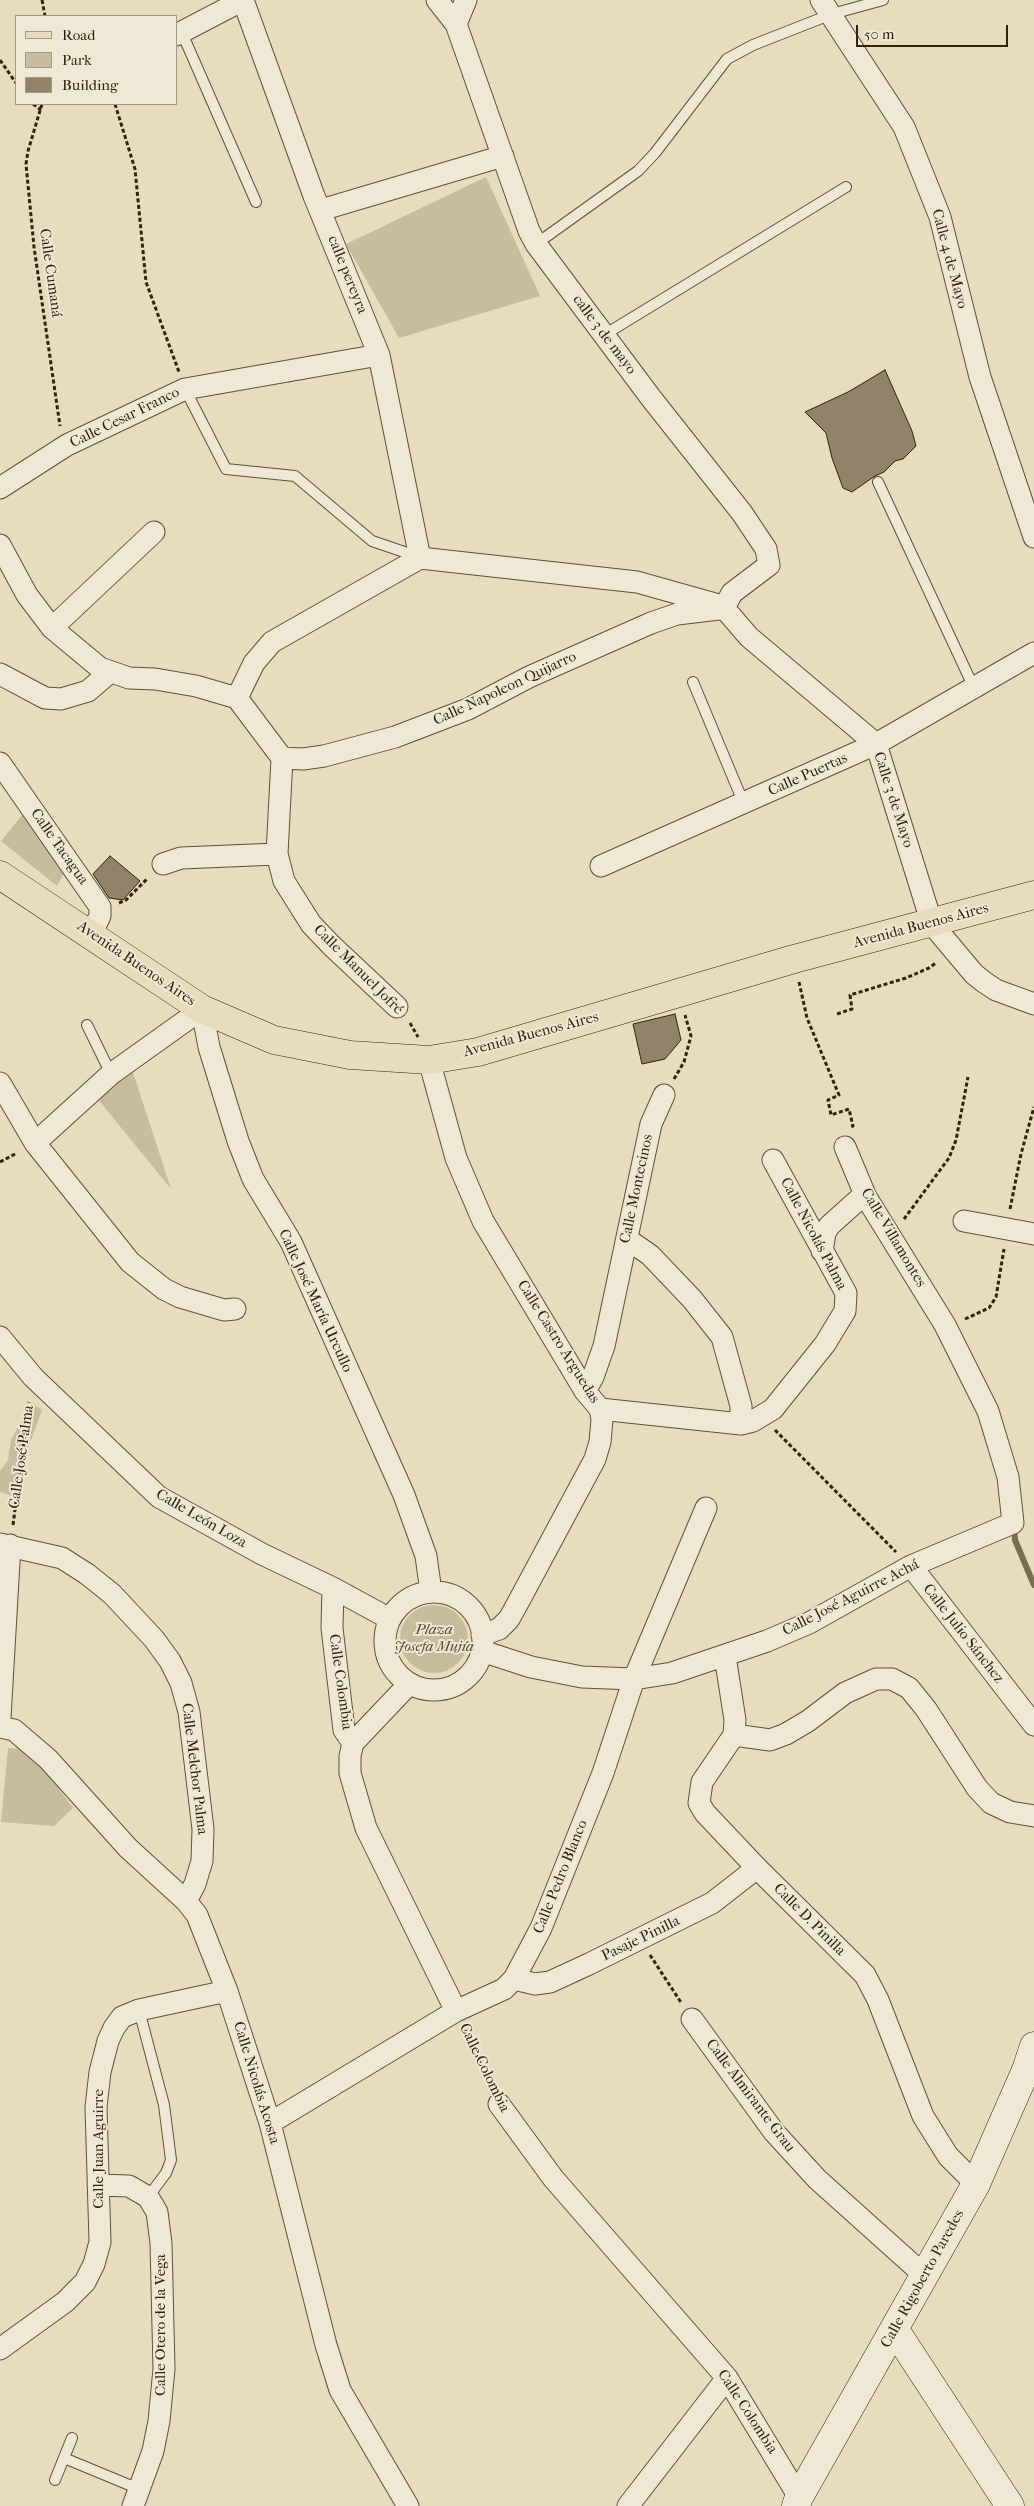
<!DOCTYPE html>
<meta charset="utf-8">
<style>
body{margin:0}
#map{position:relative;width:1034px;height:2506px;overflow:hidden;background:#e7dcbd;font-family:"IM FELL French Canon",serif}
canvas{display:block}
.legend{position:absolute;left:15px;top:15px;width:162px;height:90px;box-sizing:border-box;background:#efe8d4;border:1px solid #a39984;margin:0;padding:6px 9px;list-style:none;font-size:15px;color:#32220b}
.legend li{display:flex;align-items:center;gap:10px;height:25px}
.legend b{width:25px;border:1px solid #a39984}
.scale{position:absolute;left:856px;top:25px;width:152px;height:22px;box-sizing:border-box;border:2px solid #32220b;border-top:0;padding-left:6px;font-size:15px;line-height:18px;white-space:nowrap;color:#32220b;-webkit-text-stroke:4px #efe8d4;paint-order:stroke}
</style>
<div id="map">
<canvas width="1034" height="2506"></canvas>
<ul class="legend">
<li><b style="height:6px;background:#e7dcbd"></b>Road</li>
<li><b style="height:14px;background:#c8bc9f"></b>Park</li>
<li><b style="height:14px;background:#908368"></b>Building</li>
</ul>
<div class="scale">50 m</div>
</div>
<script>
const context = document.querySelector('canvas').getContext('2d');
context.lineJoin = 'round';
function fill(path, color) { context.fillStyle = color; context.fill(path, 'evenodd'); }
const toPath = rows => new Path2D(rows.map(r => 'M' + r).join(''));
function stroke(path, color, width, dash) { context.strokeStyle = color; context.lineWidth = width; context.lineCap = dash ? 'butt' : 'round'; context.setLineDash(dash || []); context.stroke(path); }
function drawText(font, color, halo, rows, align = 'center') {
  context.font = font + ' "IM FELL French Canon",serif'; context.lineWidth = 4; context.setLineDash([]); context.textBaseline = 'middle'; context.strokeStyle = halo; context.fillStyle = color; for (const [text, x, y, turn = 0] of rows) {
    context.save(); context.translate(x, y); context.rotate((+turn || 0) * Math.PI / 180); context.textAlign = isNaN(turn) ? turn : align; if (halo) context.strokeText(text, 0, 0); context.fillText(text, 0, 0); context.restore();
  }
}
fill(toPath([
 [486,177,540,296,399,338,346,244],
 [27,809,66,869,57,886,1,841],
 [132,1069,171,1189,97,1098],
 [32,1403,42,1410,27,1451,21,1499,0,1492,0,1471,8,1460,11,1440],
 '400 1639a34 34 0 1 1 68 0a34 34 0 1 1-68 0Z',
 [8,1748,25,1749,34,1756,73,1808,54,1826,1,1822]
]), '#c8bc9f');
stroke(toPath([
 [1014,1526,1015,1540,1034,1585]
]), '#796c51', 6);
const building = toPath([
 [885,370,912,431,916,446,903,459,895,461,884,472,875,476,852,492,843,488,832,458,826,433,805,412,848,392,885,370],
 [110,856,140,881,123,900,109,898,93,874,110,856],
 [675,1014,681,1040,665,1059,642,1064,633,1024,675,1014]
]);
fill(building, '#908368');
stroke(building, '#32220b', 1);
const lane = toPath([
 [182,33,256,202],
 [536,244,638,171,655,153,727,59,753,45,832,14,883,0],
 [604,335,846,187],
 [185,389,226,469,295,476,372,541,419,557],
 [878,482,974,688],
 [693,682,744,804],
 [87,1025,111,1074],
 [139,2010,164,2105,171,2160,166,2173,148,2197],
 [64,2458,139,2489],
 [55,2480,72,2438]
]);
const street = toPath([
 [243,0,314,196,379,355,420,558],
 [437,0,456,24,529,231,536,244,651,398,742,513,766,549,769,565,732,593,724,608],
 [821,0,904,127,940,217,980,377,1034,537],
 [456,24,466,0],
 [176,35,243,0],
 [321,210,503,156],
 [0,488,67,445,185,389,379,355],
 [0,545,27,595,52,628,100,668,129,678,155,679,196,686,237,698,282,758,277,854,284,881,311,924,331,945,397,1007],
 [52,628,154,532],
 [0,674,45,698,61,699,88,691,110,672],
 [237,698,254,663,272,642,420,558,637,582,719,605,724,608,749,637,876,744,932,924,974,974,984,982,996,990,1034,1004],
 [282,758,303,759,324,756,395,737,468,709,529,677,651,623,677,614,719,609],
 [0,763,100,907,100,916,91,934],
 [163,864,181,858,277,854],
 [601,866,876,744,1034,653],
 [429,1060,456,1158,483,1221,585,1391,600,1409,602,1419,600,1442,595,1459,520,1599,509,1619,499,1629,482,1635],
 [0,1083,35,1143,130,1262,164,1289,180,1297,224,1310,235,1309],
 [35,1143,111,1074,202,1009,209,1047,238,1141,253,1179,291,1242,404,1495,426,1556,431,1592],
 [964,1221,1034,1234],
 [627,1239,650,1255,692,1299,722,1337,741,1406,741,1424],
 [822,1251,825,1233,829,1226,858,1200,866,1197],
 [0,1337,33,1377,159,1497,262,1554,333,1588,390,1619],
 [585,1391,593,1377,604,1346,651,1124,664,1095],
 [600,1409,741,1424,753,1421,773,1409,825,1344,845,1311,846,1293,773,1160],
 [0,1544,62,1558,87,1574,112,1594,154,1639,170,1661,181,1683,189,1712,203,1829,202,1861,195,1884,186,1901],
 [911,1566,1034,1725],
 [333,1588,332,1628,344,1730,353,1743],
 '385 1641a49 49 0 1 1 98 0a49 49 0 1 1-98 0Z',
 [482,1651,531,1667,582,1677,634,1679,672,1673,767,1641,809,1623,911,1566,1013,1523,1008,1477,988,1411,945,1325,866,1197,845,1147],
 [725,1656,735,1720,734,1735,702,1782,699,1803,705,1813,757,1868,865,1975,878,2000,923,2116,948,2156,976,2184],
 [409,1684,353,1743,350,1756,350,1773,366,1828,456,2011],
 [0,1718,10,1545],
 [0,1727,14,1730,48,1759,128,1848,186,1901,197,1915,227,1991,270,2123,326,2345,340,2390,408,2506],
 [734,1735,770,1740,786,1734,808,1721,845,1693,876,1679,892,1679,909,1688,926,1709,977,1788,991,1803,1010,1812,1034,1816],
 [514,1979,535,1984,550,1982,589,1964,712,1903,757,1868],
 [692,2019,774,2132,817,2179,924,2275],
 [499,2104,553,2178,727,2378,799,2497],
 [270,2123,456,2011,504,1989,514,1979,541,1928,603,1773,634,1679,706,1508],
 [98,2185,129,2186,148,2197,157,2212,161,2243,164,2369,159,2421,153,2451,133,2506],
 [0,2349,65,2302,85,2282,94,2264,100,2242,96,2107,100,2072,108,2041,114,2028,122,2017,139,2010,227,1991],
 [628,2506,727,2378]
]);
const secondary = toPath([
 [895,2330,1010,2506],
 [796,2506,799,2497,976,2184,1026,2070,1034,2046]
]);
const primary = toPath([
 [0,875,202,1009,274,1040,350,1055,429,1060,478,1052,794,959,1034,895]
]);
stroke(lane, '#5f5038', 12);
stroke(street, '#5f5038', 23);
stroke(secondary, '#32220b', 29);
stroke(primary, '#32220b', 29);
stroke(toPath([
 [42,0,45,16],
 [0,60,16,83],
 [33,104,41,110],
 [42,104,28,151,26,164,34,247,60,426],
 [115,104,135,169,146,282,179,372],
 [119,903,126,900,148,878],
 [799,982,807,1018,839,1095,828,1100,831,1115,849,1109,853,1126,850,1127],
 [837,1014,852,1009,850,995,906,978,929,968,937,962],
 [410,1023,418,1037],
 [674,1079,684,1062,691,1036,685,1015],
 [0,1162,17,1153],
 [1010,1209,1021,1154,1034,1107],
 [904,1219,949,1158,956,1140,968,1077],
 [965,1319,989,1308,996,1297,1004,1249],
 [775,1430,896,1552],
 [13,1525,29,1402],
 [650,1955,682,2004],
 [465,2030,490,2085]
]), '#32220b', 3, [4, 2.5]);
stroke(lane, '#efe8d4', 10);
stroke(street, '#efe8d4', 21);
stroke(secondary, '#efe8d4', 28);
stroke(primary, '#e7dcbd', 28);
drawText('15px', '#32220b', '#efe8d4', [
 ["Calle 4 de Mayo",949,259,75],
 ["Calle Cumaná",50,273,82],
 ["calle pereyra",347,275,68],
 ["calle 3 de mayo",604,335,53],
 ["Calle Cesar Franco",125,418,-26],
 ["Calle Napoleon Quijarro",505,689,-25],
 ["Calle Puertas",808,775,-24],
 ["Calle 3 de Mayo",893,800,72],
 ["Calle Tacagua",59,847,55],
 ["Avenida Buenos Aires",921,926,-15],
 ["Avenida Buenos Aires",136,964,34],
 ["Calle Manuel Jofré",358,970,45],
 ["Avenida Buenos Aires",531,1035,-15],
 ["Calle Montecinos",637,1189,-78],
 ["Calle Nicolás Palma",813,1234,62],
 ["Calle Villamontes",893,1238,59],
 ["Calle José María Urcullo",315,1301,65],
 ["Calle Castro Arguedas",558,1342,58],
 ["Calle José Palma",22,1457,-82],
 ["Calle León Loza",201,1519,30],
 ["Calle José Aguirre Achá",851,1598,-27],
 ["Calle Julio Sánchez",963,1634,52],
 ["Calle Colombia",340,1682,82],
 ["Calle Melchor Palma",194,1769,83],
 ["Calle Pedro Blanco",561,1877,-68],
 ["Calle D. Pinilla",809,1920,45],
 ["Pasaje Pinilla",641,1939,-26],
 ["Calle Colombia",484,2068,64],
 ["Calle Nicolás Acosta",256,2083,73],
 ["Calle Almirante Grau",750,2096,53],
 ["Calle Juan Aguirre",99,2149,-90],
 ["Calle Rigoberto Paredes",923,2279,-61],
 ["Calle Otero de la Vega",161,2325,-90],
 ["Calle Colombia",747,2412,57]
]);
drawText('italic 15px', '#584830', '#efe8d4', [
 ["Plaza",434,1630],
 ["Josefa Mujía",434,1647]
]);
</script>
